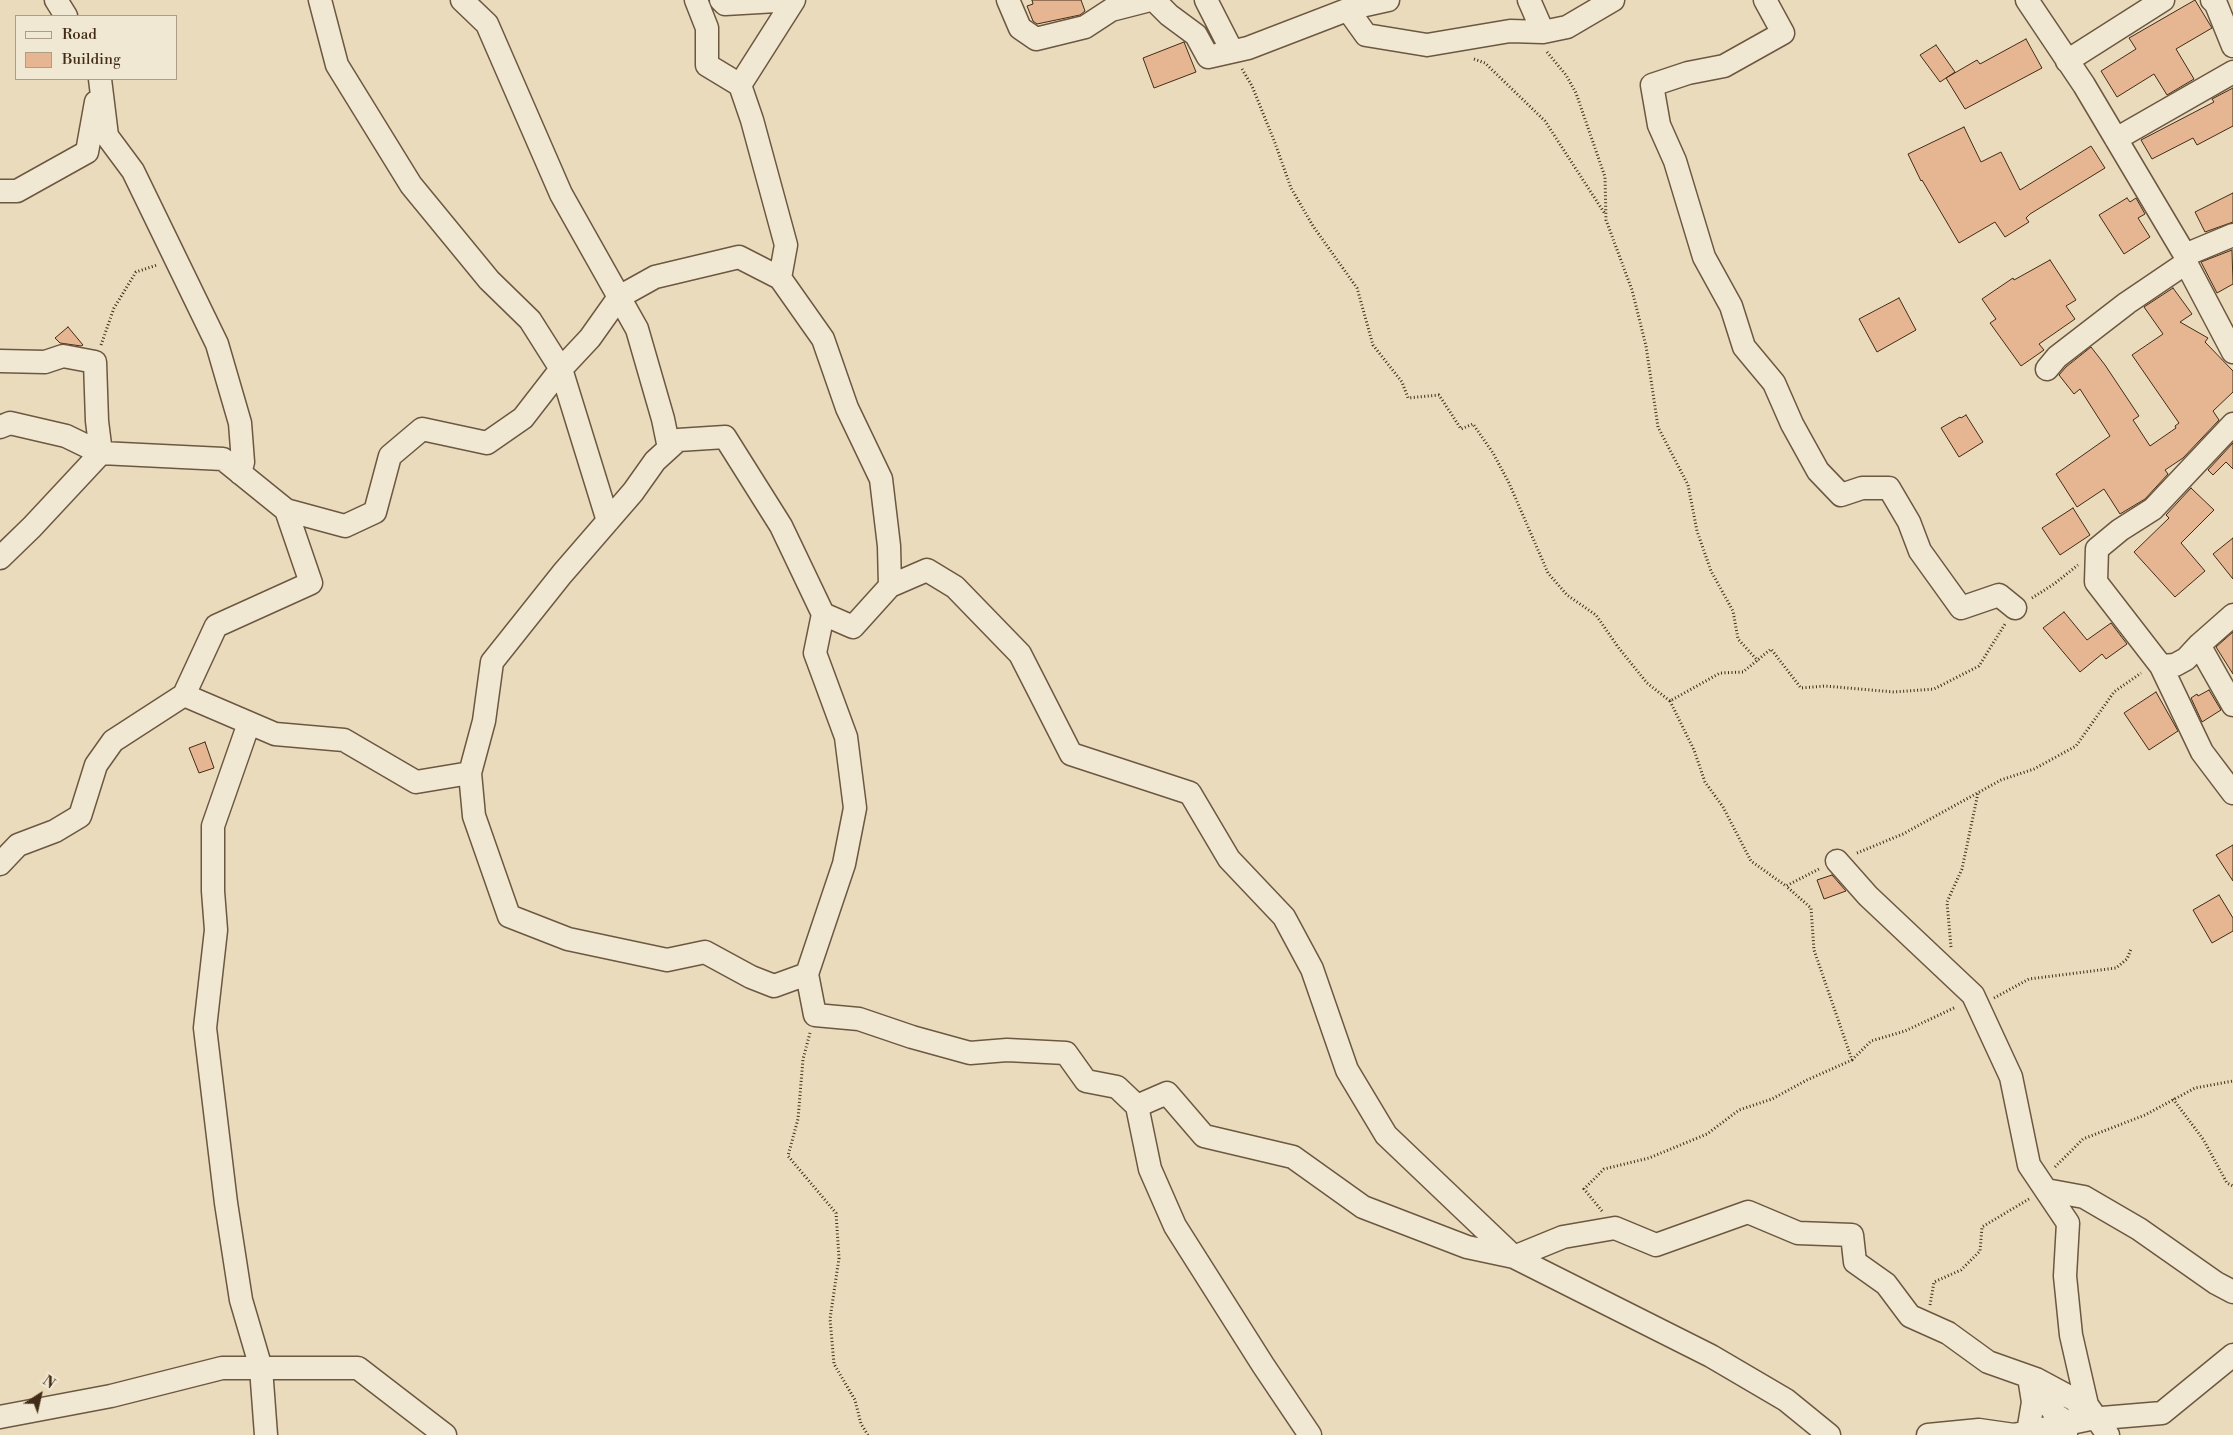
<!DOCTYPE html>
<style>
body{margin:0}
#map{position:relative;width:2233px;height:1435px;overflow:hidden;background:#eadbbd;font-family:"Libre Bodoni",serif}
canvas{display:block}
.legend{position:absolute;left:15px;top:15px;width:162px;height:65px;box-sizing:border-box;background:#f1e8d4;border:1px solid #ab9d88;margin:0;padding:6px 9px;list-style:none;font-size:15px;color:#422c16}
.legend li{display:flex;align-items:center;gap:10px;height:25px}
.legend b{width:25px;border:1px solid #ab9d88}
.north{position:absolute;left:15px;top:1370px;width:50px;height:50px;-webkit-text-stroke:4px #f1e8d4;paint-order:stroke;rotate:35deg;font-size:14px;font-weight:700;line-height:20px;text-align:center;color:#422c16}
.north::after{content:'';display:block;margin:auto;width:18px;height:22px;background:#422c16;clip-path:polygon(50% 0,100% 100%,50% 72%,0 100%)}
</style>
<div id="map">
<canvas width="2233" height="1435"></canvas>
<ul class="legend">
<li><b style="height:6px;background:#f1e8d4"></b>Road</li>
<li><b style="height:14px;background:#e6b592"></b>Building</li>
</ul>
<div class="north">N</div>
</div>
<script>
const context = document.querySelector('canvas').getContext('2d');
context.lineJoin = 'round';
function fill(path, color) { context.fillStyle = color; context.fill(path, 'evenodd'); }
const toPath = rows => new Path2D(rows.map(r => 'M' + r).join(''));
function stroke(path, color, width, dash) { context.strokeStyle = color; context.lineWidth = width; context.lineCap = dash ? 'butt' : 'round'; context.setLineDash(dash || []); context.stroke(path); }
const building = toPath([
 [1032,0,1081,0,1085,11,1080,15,1037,24,1033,21,1027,6,1033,4,1032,0],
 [2195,0,2212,28,2176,49,2194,79,2167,95,2154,74,2117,97,2101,71,2136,49,2129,38,2195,0],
 [2026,39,2042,68,1965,109,1946,78,1977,60,1980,64,2026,39],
 [1184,42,1196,72,1154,88,1143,58,1184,42],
 [1936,45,1955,72,1940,82,1920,55,1936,45],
 [2233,88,2233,126,2197,145,2193,138,2152,159,2141,140,2214,102,2212,99,2233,88],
 [1964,127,1981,162,2001,152,2020,190,2091,146,2105,168,2030,214,2026,218,2029,222,2005,237,1995,222,1959,243,1922,180,1921,181,1908,154,1964,127],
 [2233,193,2233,222,2205,232,2195,212,2233,193],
 [2127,198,2130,202,2136,198,2145,214,2138,218,2150,237,2124,254,2099,215,2127,198],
 [2232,250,2233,284,2217,293,2201,262,2232,250],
 [2050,260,2076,300,2066,306,2075,319,2039,344,2044,350,2021,366,1990,323,1996,319,1982,299,2013,278,2014,280,2050,260],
 [2173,288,2192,314,2180,322,2208,338,2205,342,2233,371,2233,392,2213,411,2219,420,2183,458,2165,470,2168,474,2145,499,2120,514,2104,489,2077,507,2056,474,2110,436,2080,389,2074,394,2059,375,2066,367,2091,347,2105,365,2139,416,2133,420,2150,446,2176,428,2175,426,2179,423,2132,355,2163,334,2144,307,2173,288],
 [1899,298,1916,330,1877,352,1859,319,1899,298],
 [68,327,83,345,81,346,60,343,55,338,68,327],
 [1966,415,1983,442,1959,457,1941,428,1960,417,1961,418,1966,415],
 [2233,443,2233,469,2226,462,2213,475,2208,470,2233,443],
 [2191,488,2214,510,2181,543,2205,571,2175,597,2134,552,2169,518,2166,515,2191,488],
 [2073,508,2090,535,2060,555,2042,528,2073,508],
 [2233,538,2233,579,2213,554,2233,538],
 [2064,612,2087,640,2111,623,2127,644,2106,659,2102,654,2080,672,2043,628,2064,612],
 [2233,632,2233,674,2216,647,2233,632],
 [2209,690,2221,710,2202,722,2191,698,2197,694,2198,696,2209,690],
 [2156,692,2178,731,2149,750,2124,713,2156,692],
 [205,742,214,768,199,773,189,748,205,742],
 [2233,845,2233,881,2216,855,2233,845],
 [1832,875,1846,891,1824,899,1817,880,1832,875],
 [2219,895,2233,918,2233,931,2212,943,2193,910,2219,895]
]);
fill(building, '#e6b592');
stroke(building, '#422c16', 1);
const minor = toPath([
 [56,0,66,16],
 [320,0,337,65,411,185,489,280,530,320,561,369,608,521],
 [462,0,487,24,561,194,637,329,663,419,669,448],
 [696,0,707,28,707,65,740,85],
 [721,0,725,4,794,0,740,85,752,120,786,245,780,278],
 [1008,0,1020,28,1036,39,1085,27,1111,10,1150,0],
 [1154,0,1169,15,1196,35,1208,57,1248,48,1352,8,1388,0],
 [1206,0,1232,51],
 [1529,0,1543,32,1567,27,1613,0],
 [1765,0,1783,33,1724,66,1688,73,1652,85,1659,125,1675,161,1704,257,1731,306,1744,347,1774,383,1792,424,1818,471,1841,495,1862,488,1889,488,1909,522,1920,551,1961,608,1999,595,2015,608],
 [2027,0,2084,85,2185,255,2186,263,2233,352],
 [2212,0,2216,4,2233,46],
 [1348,10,1366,35,1427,45,1510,31,1543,32],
 [2067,61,2163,0],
 [100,79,107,136,133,171,217,344,240,423,243,462,240,473],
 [2116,139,2233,72],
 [0,191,17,191,87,152,96,102],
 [2185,255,2233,235],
 [0,361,45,362,63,356,95,362,97,421,101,453],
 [2047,369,2057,357,2127,303,2186,263],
 [2233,424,2153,509,2120,530,2097,549,2096,582,2161,666,2202,752,2233,793],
 [0,427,10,423,66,436,101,453],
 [286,510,345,526,375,512,390,456,422,429,487,443,523,418,561,369,590,338,619,297,655,277,739,257,780,278,823,339,847,408,881,479,889,546,890,586],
 [0,558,32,527,101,453,223,459,286,510,311,583,216,626,184,695,275,734,344,740,416,782,470,773,484,721,492,662,562,574,633,492,655,461,678,440,725,437,781,526,823,614,853,627,890,586,927,570,955,587,1020,654,1071,754,1190,793,1229,859,1284,917,1312,969,1347,1070,1386,1135,1514,1257,1711,1356,1786,1400,1829,1435],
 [823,614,815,653,846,737,855,808,844,864,807,974,815,1015,859,1019,912,1037,970,1053,1007,1050,1066,1053,1086,1081,1117,1087,1137,1106,1167,1093,1204,1136,1293,1157,1363,1207,1467,1247,1514,1257,1563,1237,1615,1228,1656,1245,1748,1212,1798,1233,1852,1235,1855,1262,1886,1284,1910,1316,1948,1333,1988,1362,2036,1379,2075,1400,2090,1419],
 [2199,645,2233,705],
 [2161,666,2175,665,2186,659,2199,645,2233,615],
 [249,723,213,826,213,891,216,930,205,1028,226,1203,241,1300,261,1368,266,1435],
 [470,773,474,816,509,916,568,939,667,960,705,952,751,977,774,986,807,974],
 [1837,861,1868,896,1973,995,2011,1077,2029,1165,2068,1223,2065,1276,2071,1335,2087,1405,2108,1435],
 [0,864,18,845,55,831,80,816,96,765,113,741,184,695],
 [1137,1106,1150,1169,1175,1226,1263,1365,1310,1435],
 [2046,1190,2084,1197,2139,1229,2216,1283,2233,1292],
 [2031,1380,2056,1415,2067,1422,2066,1434],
 [0,1417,111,1396,222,1368,358,1368,445,1435],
 [2028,1432,2033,1402,2029,1377],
 [1928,1435,1979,1430,2014,1435,2090,1419,2162,1413,2233,1355]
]);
stroke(minor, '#6c5840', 25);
stroke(toPath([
 [1547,52,1566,75,1576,93,1605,177,1606,220,1632,290,1646,346,1658,427,1688,485,1697,531,1711,571,1733,611,1738,639,1758,661],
 [1474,59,1485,63,1545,121,1605,214],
 [1242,69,1252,86,1275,143,1291,188,1313,226,1357,288,1373,345,1402,382,1408,398,1439,395,1461,429,1473,424,1493,453,1509,483,1548,573,1567,595,1596,615,1618,647,1647,683,1670,701,1720,673,1743,672,1771,649,1801,688,1825,686,1894,692,1934,689,1979,666,2005,624],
 [101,345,114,308,136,272,157,265],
 [2032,598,2054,584,2078,565],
 [1670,701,1694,750,1705,782,1723,807,1751,861,1786,886,1819,869],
 [1857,853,1903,834,2001,780,2034,769,2076,746,2114,692,2141,673],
 [1951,947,1947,902,1962,869,1978,793],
 [1994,998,2029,979,2116,968,2127,959,2131,949],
 [810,1033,803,1059,798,1119,788,1156,836,1213,839,1258,830,1319,834,1364,855,1400,861,1424,868,1435],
 [1852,1060,1871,1041,1905,1031,1956,1007],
 [2173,1099,2203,1139,2227,1183,2233,1186],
 [2055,1167,2083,1139,2145,1115,2195,1088,2233,1081],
 [1602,1211,1584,1189,1604,1169,1649,1158,1707,1134,1739,1110,1772,1099,1807,1080,1852,1060,1814,950,1811,908,1786,886],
 [1930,1305,1934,1282,1961,1270,1980,1251,1982,1227,2029,1199]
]), '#422c16', 3, [1, 2.5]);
stroke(minor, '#f1e8d4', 22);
</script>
